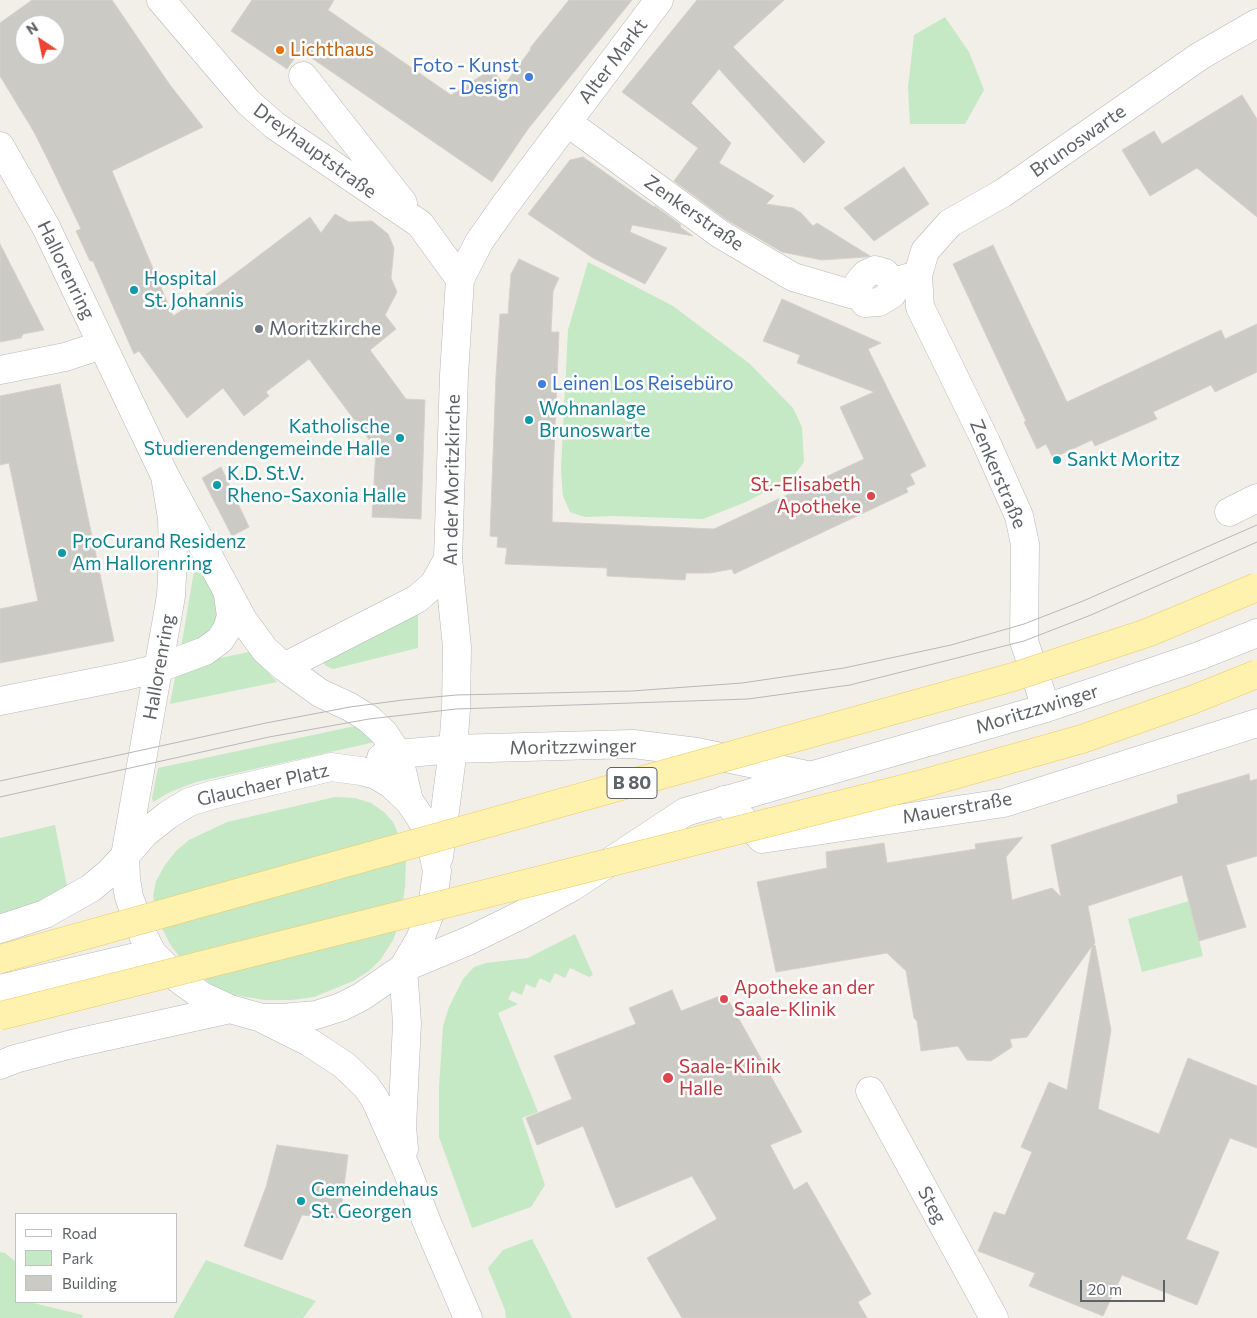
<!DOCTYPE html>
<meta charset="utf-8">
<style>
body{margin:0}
#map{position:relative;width:1257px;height:1318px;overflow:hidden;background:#f1efe8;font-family:Commissioner,sans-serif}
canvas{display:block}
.legend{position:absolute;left:15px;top:1213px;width:162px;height:90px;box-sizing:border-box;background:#fff;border:1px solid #bfc1c3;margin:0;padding:6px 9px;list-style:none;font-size:15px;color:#5f6368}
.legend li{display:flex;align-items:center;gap:10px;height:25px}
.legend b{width:25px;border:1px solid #bfc1c3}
.north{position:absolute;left:15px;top:15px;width:50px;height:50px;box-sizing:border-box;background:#fff;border:1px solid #bfc1c3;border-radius:50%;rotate:326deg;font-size:14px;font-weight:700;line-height:20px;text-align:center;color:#5f6368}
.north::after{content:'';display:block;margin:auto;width:18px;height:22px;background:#ea4335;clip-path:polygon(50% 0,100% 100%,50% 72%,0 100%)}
.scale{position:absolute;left:1080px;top:1280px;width:85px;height:22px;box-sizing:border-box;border:2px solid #5f6368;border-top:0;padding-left:6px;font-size:15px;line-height:18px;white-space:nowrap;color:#5f6368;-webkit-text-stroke:4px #fff;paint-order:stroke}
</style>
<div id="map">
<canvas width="1257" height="1318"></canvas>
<ul class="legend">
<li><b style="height:6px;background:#fff"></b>Road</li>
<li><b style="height:14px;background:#c5e8c5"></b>Park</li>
<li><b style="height:14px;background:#cccac5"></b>Building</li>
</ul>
<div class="north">N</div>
<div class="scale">20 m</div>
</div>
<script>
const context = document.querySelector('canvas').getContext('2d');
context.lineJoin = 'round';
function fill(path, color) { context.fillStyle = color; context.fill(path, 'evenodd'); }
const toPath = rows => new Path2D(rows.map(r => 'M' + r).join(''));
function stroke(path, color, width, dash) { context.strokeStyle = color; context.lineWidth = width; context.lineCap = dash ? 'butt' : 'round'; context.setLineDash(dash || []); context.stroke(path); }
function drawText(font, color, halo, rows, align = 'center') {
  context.font = font + ' Commissioner,sans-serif'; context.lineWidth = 5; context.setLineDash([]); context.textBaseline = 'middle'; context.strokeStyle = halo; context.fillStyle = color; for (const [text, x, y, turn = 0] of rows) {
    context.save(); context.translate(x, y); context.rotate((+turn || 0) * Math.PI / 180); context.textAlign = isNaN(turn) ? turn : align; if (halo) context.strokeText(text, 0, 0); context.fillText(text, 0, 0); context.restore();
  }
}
fill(toPath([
 [945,17,969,52,984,90,965,124,910,124,908,87,914,35],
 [588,262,673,306,750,364,793,408,802,427,804,462,793,477,746,502,703,519,614,516,585,517,570,512,563,496,561,469,568,330],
 [195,565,198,565,218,599,218,618,207,637,181,648],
 [415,611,418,615,418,648,333,669,328,667,320,661],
 [249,652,277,682,170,704,177,667],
 [360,725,375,742,196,782,170,792,153,802,152,798,158,768],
 [335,797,355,798,371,803,384,812,393,822,401,840,406,861,405,886,401,918,393,940,381,959,369,971,353,981,314,997,292,1000,264,1000,235,995,212,985,184,963,170,944,158,920,153,896,156,881,165,865,176,851,189,840,227,822],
 [55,825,67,886,49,899,0,918,0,838],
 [1189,901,1203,956,1142,972,1128,919],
 [575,934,593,975,589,977,570,968,565,978,555,973,550,983,540,978,535,988,526,984,522,995,512,991,508,999,518,1004,498,1013,538,1112,522,1118,545,1185,531,1207,472,1228,439,1137,439,1088,443,1026,449,1007,463,979,474,967,486,963,528,958],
 [532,1239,544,1262,572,1318,506,1318,505,1310,488,1268,503,1250],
 [0,1252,5,1253,16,1262,16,1302,29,1302,83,1315,82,1318,0,1318],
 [206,1260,316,1301,303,1318,173,1318]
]), '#c5e8c5');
const building = toPath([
 [32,0,112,0,170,85,203,127,112,171,173,316,220,285,310,217,321,233,335,214,349,222,372,221,388,234,394,248,391,278,397,292,385,315,396,329,370,350,406,399,425,400,421,519,372,517,376,449,309,359,266,392,269,396,244,416,223,388,187,418,139,351,134,354,93,261,90,261,76,231,81,229,50,164,34,132,0,76,0,23,32,0],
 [25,25,55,25,55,55,25,55,25,25],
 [252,0,334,0,328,10,451,95,492,69,504,85,531,49,530,48,569,0,632,0,528,129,492,182,300,50,287,69,231,31,252,0],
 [697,0,784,0,733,47,825,142,804,163,719,69,691,103,731,143,719,163,774,196,766,204,793,208,801,213,813,226,817,223,870,256,865,257,822,260,782,252,727,220,674,181,698,148,622,92,697,0],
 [1242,95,1257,119,1257,217,1197,168,1150,196,1122,150,1154,131,1162,144,1242,95],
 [583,157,654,207,655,206,681,225,680,227,693,236,632,225,630,232,667,248,645,284,593,258,528,214,570,160,583,157],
 [904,167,929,204,874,241,844,208,904,167],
 [0,244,44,330,23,334,21,338,0,342,0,244],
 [993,245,1067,402,1221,330,1225,339,1257,324,1257,372,1215,392,1211,385,1153,412,1157,419,1095,446,1092,440,1053,458,1046,444,1037,449,1024,422,1026,421,953,264,993,245],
 [519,259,559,278,553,291,551,332,559,332,553,476,552,522,714,529,864,459,840,407,874,392,797,363,800,355,763,341,782,299,881,343,868,349,926,466,910,474,915,484,906,488,908,492,734,574,732,569,710,573,686,573,685,580,607,576,607,568,505,564,507,548,497,547,498,537,490,536,496,376,500,314,508,314,511,274,519,259],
 [60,384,114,641,0,663,0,609,38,601,9,463,0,465,0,396,60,384],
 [221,467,249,527,232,536,202,478,221,467],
 [1249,774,1250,781,1257,779,1257,856,1226,865,1246,927,1199,941,1182,875,1088,906,1095,943,1093,945,1095,945,1111,1030,1098,1109,1159,1134,1188,1058,1257,1086,1257,1148,1230,1138,1186,1239,1219,1252,1197,1305,1122,1275,1103,1316,1029,1286,1035,1273,978,1251,994,1212,1005,1215,1032,1152,1021,1147,1049,1082,1067,1090,1092,946,1027,1037,1010,1039,1012,1047,991,1061,967,1060,958,1046,921,1051,917,1021,914,1018,906,971,887,953,776,972,757,882,827,868,826,852,884,843,887,863,976,849,975,844,1023,837,1006,857,1012,900,1052,888,1061,897,1051,845,1178,803,1177,795,1249,774],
 [672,990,681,1011,725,994,802,1132,770,1145,794,1190,807,1182,871,1294,858,1302,867,1318,682,1318,647,1258,717,1219,692,1176,616,1208,583,1126,537,1145,526,1118,572,1099,554,1056,636,1024,629,1008,672,990],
 [277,1145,348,1155,340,1218,302,1215,282,1260,244,1246,266,1187,277,1145]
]);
fill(building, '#cccac5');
stroke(building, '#d6d1c6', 1);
const minor = toPath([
 [161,0,248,102,274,125,420,224,460,279],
 [303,76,403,203],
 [567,122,720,234,793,277,851,294,857,292,865,303,879,302,892,294,893,282,918,275],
 [0,146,46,227,165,476,243,620,265,650,284,667,320,693,350,707,369,719,384,733,398,754,409,801],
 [857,292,859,282,866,274,875,270,885,273,893,282],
 [0,370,65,357,102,345],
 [1229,512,1257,498],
 [284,667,417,599,434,584,448,559],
 [0,701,126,676,159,668,205,651,220,640,227,629,231,616,228,595],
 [1046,708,1024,641,1025,544,1019,516,986,442,920,307,918,275,925,251,950,223,1003,193,1200,56,1257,23],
 [381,758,398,754,453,749,633,744,697,752,807,775],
 [724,800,762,839,1004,803,1257,723],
 [439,857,453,749,456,709,457,647,448,559,454,375,460,279,479,242,505,205,659,0],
 [0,929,45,914,91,888,109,873,125,856,145,833,168,815,189,802,212,795,331,767,361,771,376,775,391,784,409,801,420,817,430,838,437,871,432,908,420,939,403,968,361,997,341,1007,316,1015,282,1018,262,1018,230,1009,202,996,176,977,152,953,143,935,129,897,126,879,125,856,171,596,173,555,172,518,165,476],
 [403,968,468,941,519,916,572,887,685,812,1046,708,1199,656,1257,633],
 [403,968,407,1023,402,1127,404,1149],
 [0,989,152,953],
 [263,1019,309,1042,344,1065,366,1086,375,1099,406,1168,428,1225,468,1318],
 [0,1065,15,1059,72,1044,230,1009],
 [870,1091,994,1318]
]);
stroke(minor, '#b5b8bc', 29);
stroke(minor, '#fff', 28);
stroke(toPath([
 [0,781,266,723,350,707,403,700,456,695,632,691,742,683,844,668,951,645,1024,624,1083,601,1257,525],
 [0,797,269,737,369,719,456,709,748,699,850,685,1024,641,1091,615,1257,542]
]), '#b6b7b8', 1);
const majorBridge = toPath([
 [0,959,1013,677,1147,633,1257,587],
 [0,1016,922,784,1082,739,1192,700,1257,674]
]);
stroke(majorBridge, '#f2c960', 29, []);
stroke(majorBridge, '#fff2af', 28);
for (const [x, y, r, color] of [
 [280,50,5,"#e8710a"],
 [529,77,5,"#3f7fe0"],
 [134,290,5,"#0f9aa8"],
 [259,329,5,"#6b7280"],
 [542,384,5,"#3f7fe0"],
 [529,420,5,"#0f9aa8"],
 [400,438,5,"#0f9aa8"],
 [1057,460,5,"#0f9aa8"],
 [217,485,5,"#0f9aa8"],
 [871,496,5,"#e0444e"],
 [62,553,5,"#0f9aa8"],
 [724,999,5,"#e0444e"],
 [668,1078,6,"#e0444e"],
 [301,1201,5,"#0f9aa8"]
]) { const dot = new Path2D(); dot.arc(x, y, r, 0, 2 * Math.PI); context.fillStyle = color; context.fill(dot); stroke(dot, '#fff', 2); }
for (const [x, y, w] of [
 [632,783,50]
]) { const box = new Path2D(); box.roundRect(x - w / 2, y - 15.5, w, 31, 4); context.fillStyle = '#fff'; context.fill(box); stroke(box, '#5f6368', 1); }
drawText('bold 18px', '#5f6368', null, [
 ["B 80",632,783]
]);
drawText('19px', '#c56008', '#fff', [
 ["Lichthaus",290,50]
], 'left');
drawText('19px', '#5f6368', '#fff', [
 ["Alter Markt",613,61,-53],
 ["Brunoswarte",1078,141,-35],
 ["Dreyhauptstraße",315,151,36],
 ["Zenkerstraße",694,213,35],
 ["Hallorenring",66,270,64],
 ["Zenkerstraße",998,474,67],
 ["An der Moritzkirche",452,480,-89],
 ["Hallorenring",159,667,-80],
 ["Moritzzwinger",1037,709,-17],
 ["Moritzzwinger",573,747,-1],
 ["Glauchaer Platz",263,785,-13],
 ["Mauerstraße",957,808,-10],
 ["Steg",932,1205,62]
]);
drawText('19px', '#366cbe', '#fff', [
 ["Foto - Kunst",519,66],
 ["- Design",519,88],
 ["Leinen Los Reisebüro",552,384,"left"]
], 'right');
drawText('19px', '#0d838f', '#fff', [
 ["Hospital",144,279],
 ["St. Johannis",144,301],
 ["Wohnanlage",539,409],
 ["Brunoswarte",539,431],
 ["Katholische",390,427,"right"],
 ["Studierendengemeinde Halle",390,449,"right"],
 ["Sankt Moritz",1067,460],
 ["K.D. St.V.",227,474],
 ["Rheno-Saxonia Halle",227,496],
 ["ProCurand Residenz",72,542],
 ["Am Hallorenring",72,564],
 ["Gemeindehaus",311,1190],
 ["St. Georgen",311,1212]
], 'left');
drawText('19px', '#5b616d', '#fff', [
 ["Moritzkirche",269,329]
], 'left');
drawText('19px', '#be3a42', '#fff', [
 ["St.-Elisabeth",861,485,"right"],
 ["Apotheke",861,507,"right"],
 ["Apotheke an der",734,988],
 ["Saale-Klinik",734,1010],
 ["Saale-Klinik",679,1067],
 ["Halle",679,1089]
], 'left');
</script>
